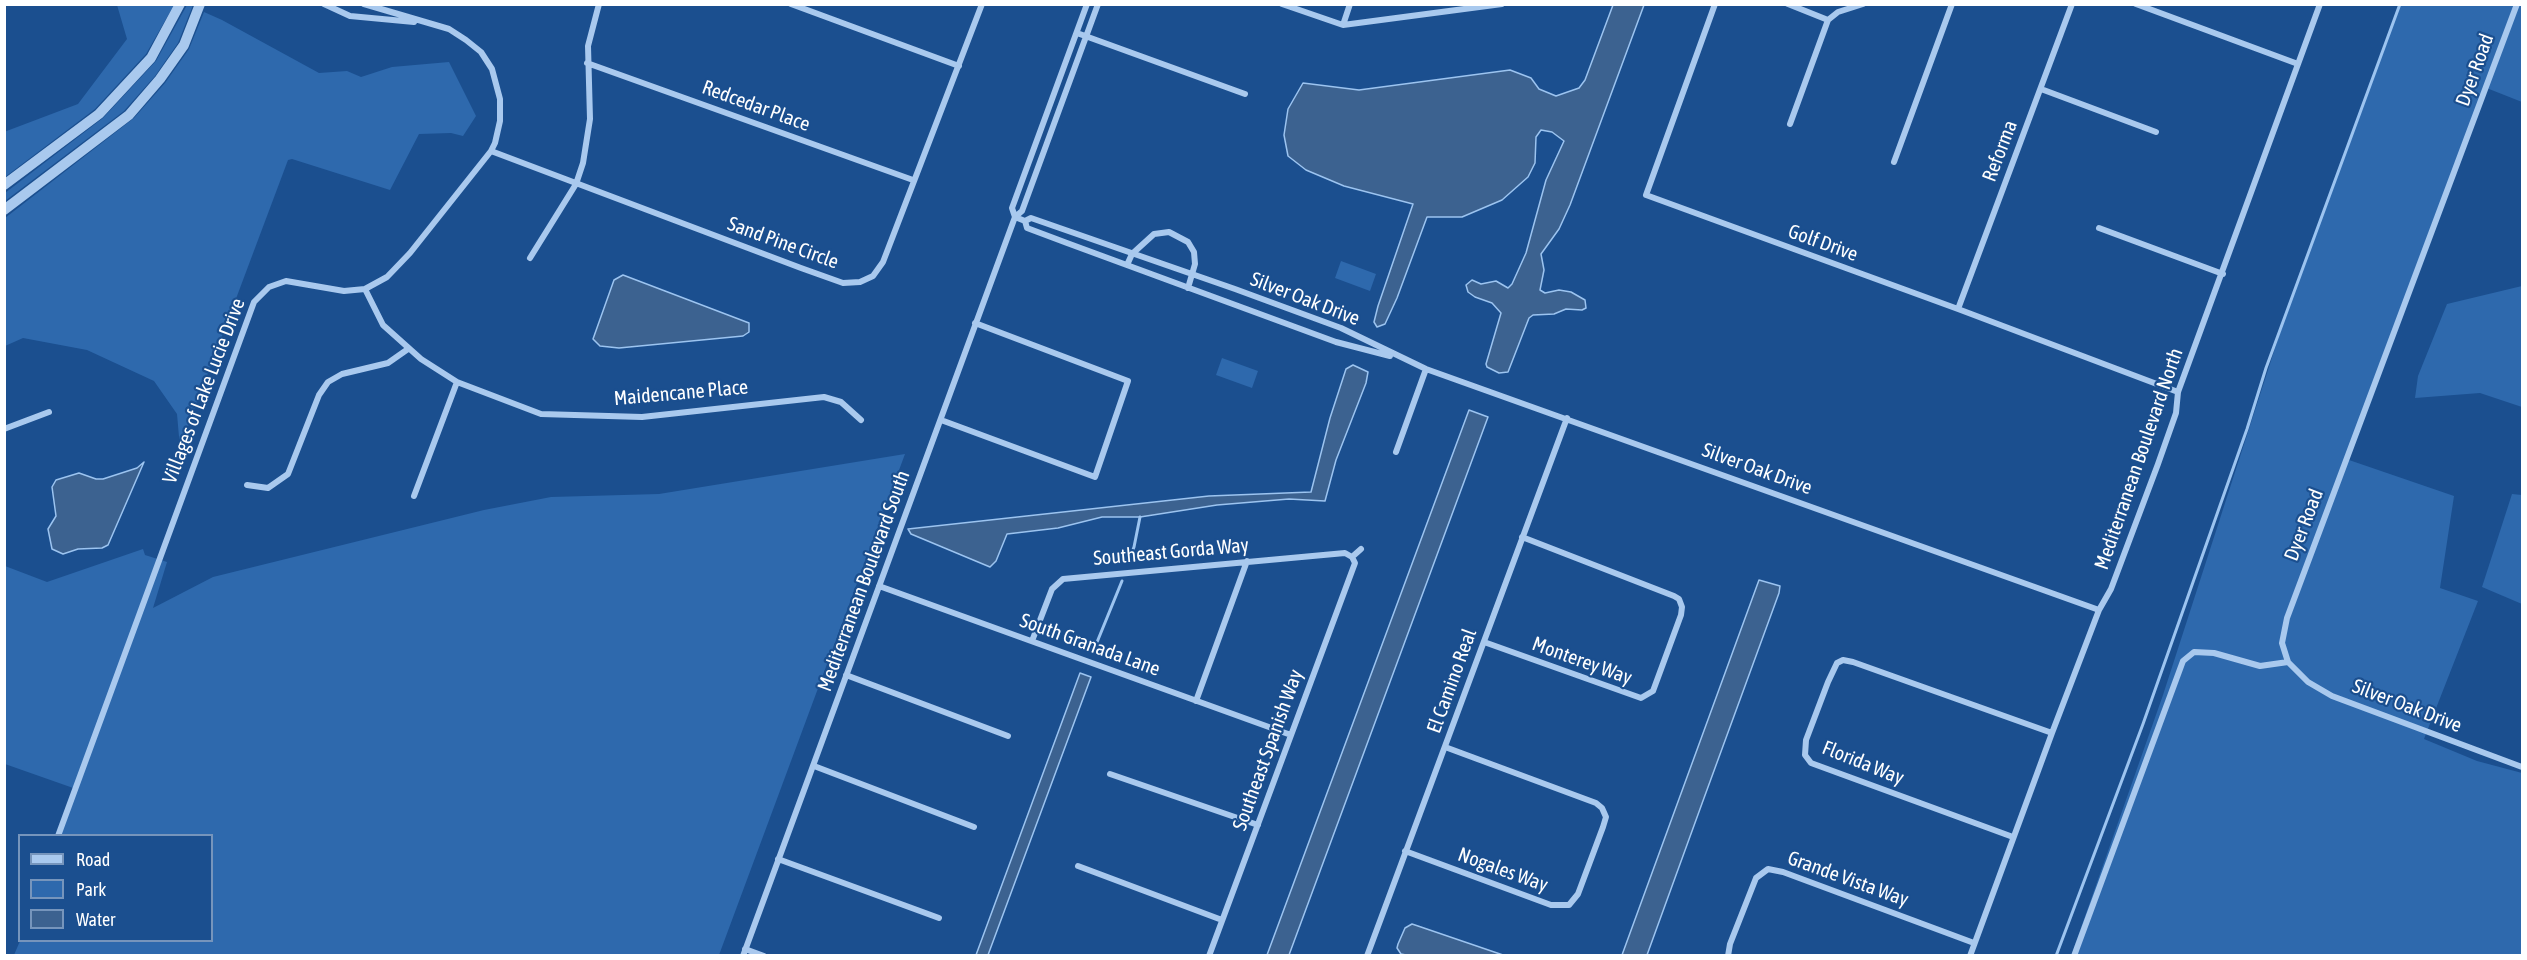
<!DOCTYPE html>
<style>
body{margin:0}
#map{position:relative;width:2527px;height:960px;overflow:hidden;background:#1b4f8f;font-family:"Asap Condensed",sans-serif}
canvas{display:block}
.frame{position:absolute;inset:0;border:6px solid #fff;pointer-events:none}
.legend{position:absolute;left:18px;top:834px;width:195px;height:108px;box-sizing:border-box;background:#1b4f8f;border:2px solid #7695bc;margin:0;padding:8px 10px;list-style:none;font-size:18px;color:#fff}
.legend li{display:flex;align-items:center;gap:12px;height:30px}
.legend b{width:30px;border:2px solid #7695bc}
</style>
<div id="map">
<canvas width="2527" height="960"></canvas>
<div class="frame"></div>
<ul class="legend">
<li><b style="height:8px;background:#a9c9ee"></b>Road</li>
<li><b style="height:16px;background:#2e69ad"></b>Park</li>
<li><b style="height:16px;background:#3c6290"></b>Water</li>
</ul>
</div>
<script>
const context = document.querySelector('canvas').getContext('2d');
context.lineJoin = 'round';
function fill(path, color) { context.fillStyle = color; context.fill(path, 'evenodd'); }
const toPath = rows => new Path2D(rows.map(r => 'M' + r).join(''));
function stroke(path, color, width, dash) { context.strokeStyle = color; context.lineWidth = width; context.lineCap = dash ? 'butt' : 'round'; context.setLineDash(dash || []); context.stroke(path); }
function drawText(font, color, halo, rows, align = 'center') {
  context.font = font + ' "Asap Condensed",sans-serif'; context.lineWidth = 4.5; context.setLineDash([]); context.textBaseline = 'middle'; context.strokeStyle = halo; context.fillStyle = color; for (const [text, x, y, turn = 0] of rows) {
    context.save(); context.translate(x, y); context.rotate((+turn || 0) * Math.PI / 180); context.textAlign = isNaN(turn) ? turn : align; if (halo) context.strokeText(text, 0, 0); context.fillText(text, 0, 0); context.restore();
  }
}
fill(toPath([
 [117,5,174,5,146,54,95,109,5,177,4,132,78,104,127,39],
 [187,5,193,5,178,43,155,76,124,111,5,201,5,193,103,118,156,61],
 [2400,5,2522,5,2522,102,2484,87,2349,460,2454,496,2440,588,2478,601,2424,739,2477,761,2522,773,2522,955,2071,956,2163,695,2289,305],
 [204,12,222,20,319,73,347,71,361,77,392,67,449,62,476,116,463,136,451,133,419,134,390,190,292,159,288,160,180,448,177,414,154,381,87,350,23,338,5,346,5,218,134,118,165,83,189,49],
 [1341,261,1376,274,1370,291,1335,278],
 [2522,286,2522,407,2480,393,2415,398,2418,376,2447,304],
 [1222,358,1258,371,1252,388,1216,375],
 [905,454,719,955,14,955,20,941,212,940,212,836,59,835,76,789,5,764,5,566,47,582,143,549,145,555,167,562,153,608,213,577,484,510,551,497,659,494],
 [2512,494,2522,495,2522,604,2482,587]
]), '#2e69ad');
const water = toPath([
 [1613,5,1644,5,1570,205,1559,229,1541,254,1544,270,1540,290,1545,293,1559,290,1571,292,1585,300,1586,308,1582,310,1566,309,1554,314,1533,315,1529,318,1508,372,1499,373,1487,367,1486,364,1501,313,1492,303,1475,297,1468,292,1466,285,1472,280,1481,284,1496,281,1508,288,1512,284,1526,253,1546,180,1564,141,1552,132,1541,130,1536,137,1535,163,1528,177,1502,200,1462,217,1427,217,1397,298,1385,324,1377,327,1374,322,1378,306,1413,204,1344,186,1306,170,1288,156,1284,135,1288,109,1303,83,1359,90,1510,70,1531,78,1539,89,1556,96,1579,88,1585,80,1613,5],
 [623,275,749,323,749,332,743,336,619,348,600,346,593,339,614,280,623,275],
 [1353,365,1368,372,1366,383,1336,460,1325,501,1289,499,1217,505,1140,517,1102,517,1058,528,1007,534,996,561,990,567,911,534,908,529,1209,496,1311,492,1330,418,1346,369,1353,365],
 [1469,410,1488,417,1289,955,1267,955,1469,410],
 [144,462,108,545,102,548,78,549,63,554,52,549,48,529,56,516,52,487,56,480,79,473,96,479,103,479,137,468,144,462],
 [1759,580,1780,586,1779,593,1704,798,1647,955,1622,955,1759,580],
 [1080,673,1091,677,988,955,976,955,1080,673],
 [1412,924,1418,926,1503,955,1406,955,1401,954,1397,948,1398,944,1405,928,1412,924]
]);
fill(water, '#3c6290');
stroke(water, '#9cc4f0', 1.5);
stroke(toPath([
 [1128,562,1134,547,1140,517],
 [1093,652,1122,581],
 [2056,956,2143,724,2247,429,2266,368,2400,4]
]), '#9cc4f0', 3);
stroke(toPath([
 [324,4,350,16,414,22],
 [791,4,959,66],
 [1282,4,1343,25,1502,4],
 [1715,4,1646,195,1958,309,2178,392],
 [1788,4,1828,20,1838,12,1863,4],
 [2136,4,2298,64],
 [1343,25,1350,4],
 [1077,33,1245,94],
 [587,63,913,180],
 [2041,89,2156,132],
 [1790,124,1828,20],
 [491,151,801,268,843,283,860,282,873,276,883,262,982,4],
 [1894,162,1952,4],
 [1015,217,1025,221,1031,218,1235,289,1341,328,1426,369,2099,610],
 [1015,217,1012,208,1087,4],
 [1025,221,1027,228,1067,243,1336,342,1390,356],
 [2099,228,2223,274],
 [530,258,576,184,583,163,590,119,588,46,599,4],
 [1127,265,1132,254,1154,234,1169,232,1188,242,1194,252,1195,264,1188,288],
 [365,289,383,325,421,359,457,382,541,414,642,417,824,397,841,402,861,420],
 [1958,309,2072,4],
 [941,420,1095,477,1128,381,975,323],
 [4,429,49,412],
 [1396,452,1426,369],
 [247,485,268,488,288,474,319,395,328,382,342,374,388,363,408,349],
 [414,496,457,382],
 [1352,557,1361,549],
 [879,586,1291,735],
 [1032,641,1052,589,1063,579,1345,553,1352,557],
 [1484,642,1641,698,1653,691,1681,615,1682,607,1679,599,1674,596,1522,537],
 [2288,662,2308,682,2332,696,2522,767],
 [846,675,1008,736],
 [1196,701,1247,561],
 [814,766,974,827],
 [1110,774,1258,825],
 [58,836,254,302,269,287,286,281,344,291,365,289,387,277,410,253,491,151,495,143,500,121,500,99,492,69,481,52,466,40,449,29,364,4],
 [2013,837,1811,763,1805,755,1806,740,1828,682,1837,663,1843,660,1853,662,2052,733],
 [1405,851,1551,905,1569,905,1578,894,1603,827,1606,817,1602,808,1596,803,1445,747],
 [778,859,939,918],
 [1078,866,1222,920],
 [745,949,764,956],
 [743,956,1015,217,1022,211,1098,4],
 [1209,956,1355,563,1352,557],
 [1367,956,1567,418],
 [1728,956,1730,944,1756,878,1768,869,1783,872,1974,943],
 [1970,956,2052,733,2099,610,2111,589,2158,464,2176,413,2178,392,2320,4],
 [2074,956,2183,661,2194,652,2214,653,2260,666,2288,662,2282,643,2287,618,2517,4]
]), '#a9c9ee', 6);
stroke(toPath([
 [4,185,99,114,151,58,180,4],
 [4,210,129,115,160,79,184,45,200,4]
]), '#a9c9ee', 10);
drawText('20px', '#fff', '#1b4f8f', [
 ["Dyer Road",2475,70,-70],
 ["Redcedar Place",756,106,20],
 ["Reforma",2000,151,-69],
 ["Sand Pine Circle",783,243,20],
 ["Golf Drive",1823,243,20],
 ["Silver Oak Drive",1305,299,21],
 ["Villages of Lake Lucie Drive",204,391,-69],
 ["Maidencane Place",681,393,-5],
 ["Mediterranean Boulevard North",2139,459,-71],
 ["Silver Oak Drive",1757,469,20],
 ["Dyer Road",2304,525,-69],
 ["Southeast Gorda Way",1171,552,-5],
 ["Mediterranean Boulevard South",864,581,-70],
 ["South Granada Lane",1090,645,20],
 ["Monterey Way",1582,661,20],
 ["El Camino Real",1452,681,-70],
 ["Silver Oak Drive",2407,706,21],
 ["Southeast Spanish Way",1268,750,-70],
 ["Florida Way",1863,763,22],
 ["Nogales Way",1503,870,20],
 ["Grande Vista Way",1848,879,20]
]);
</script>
